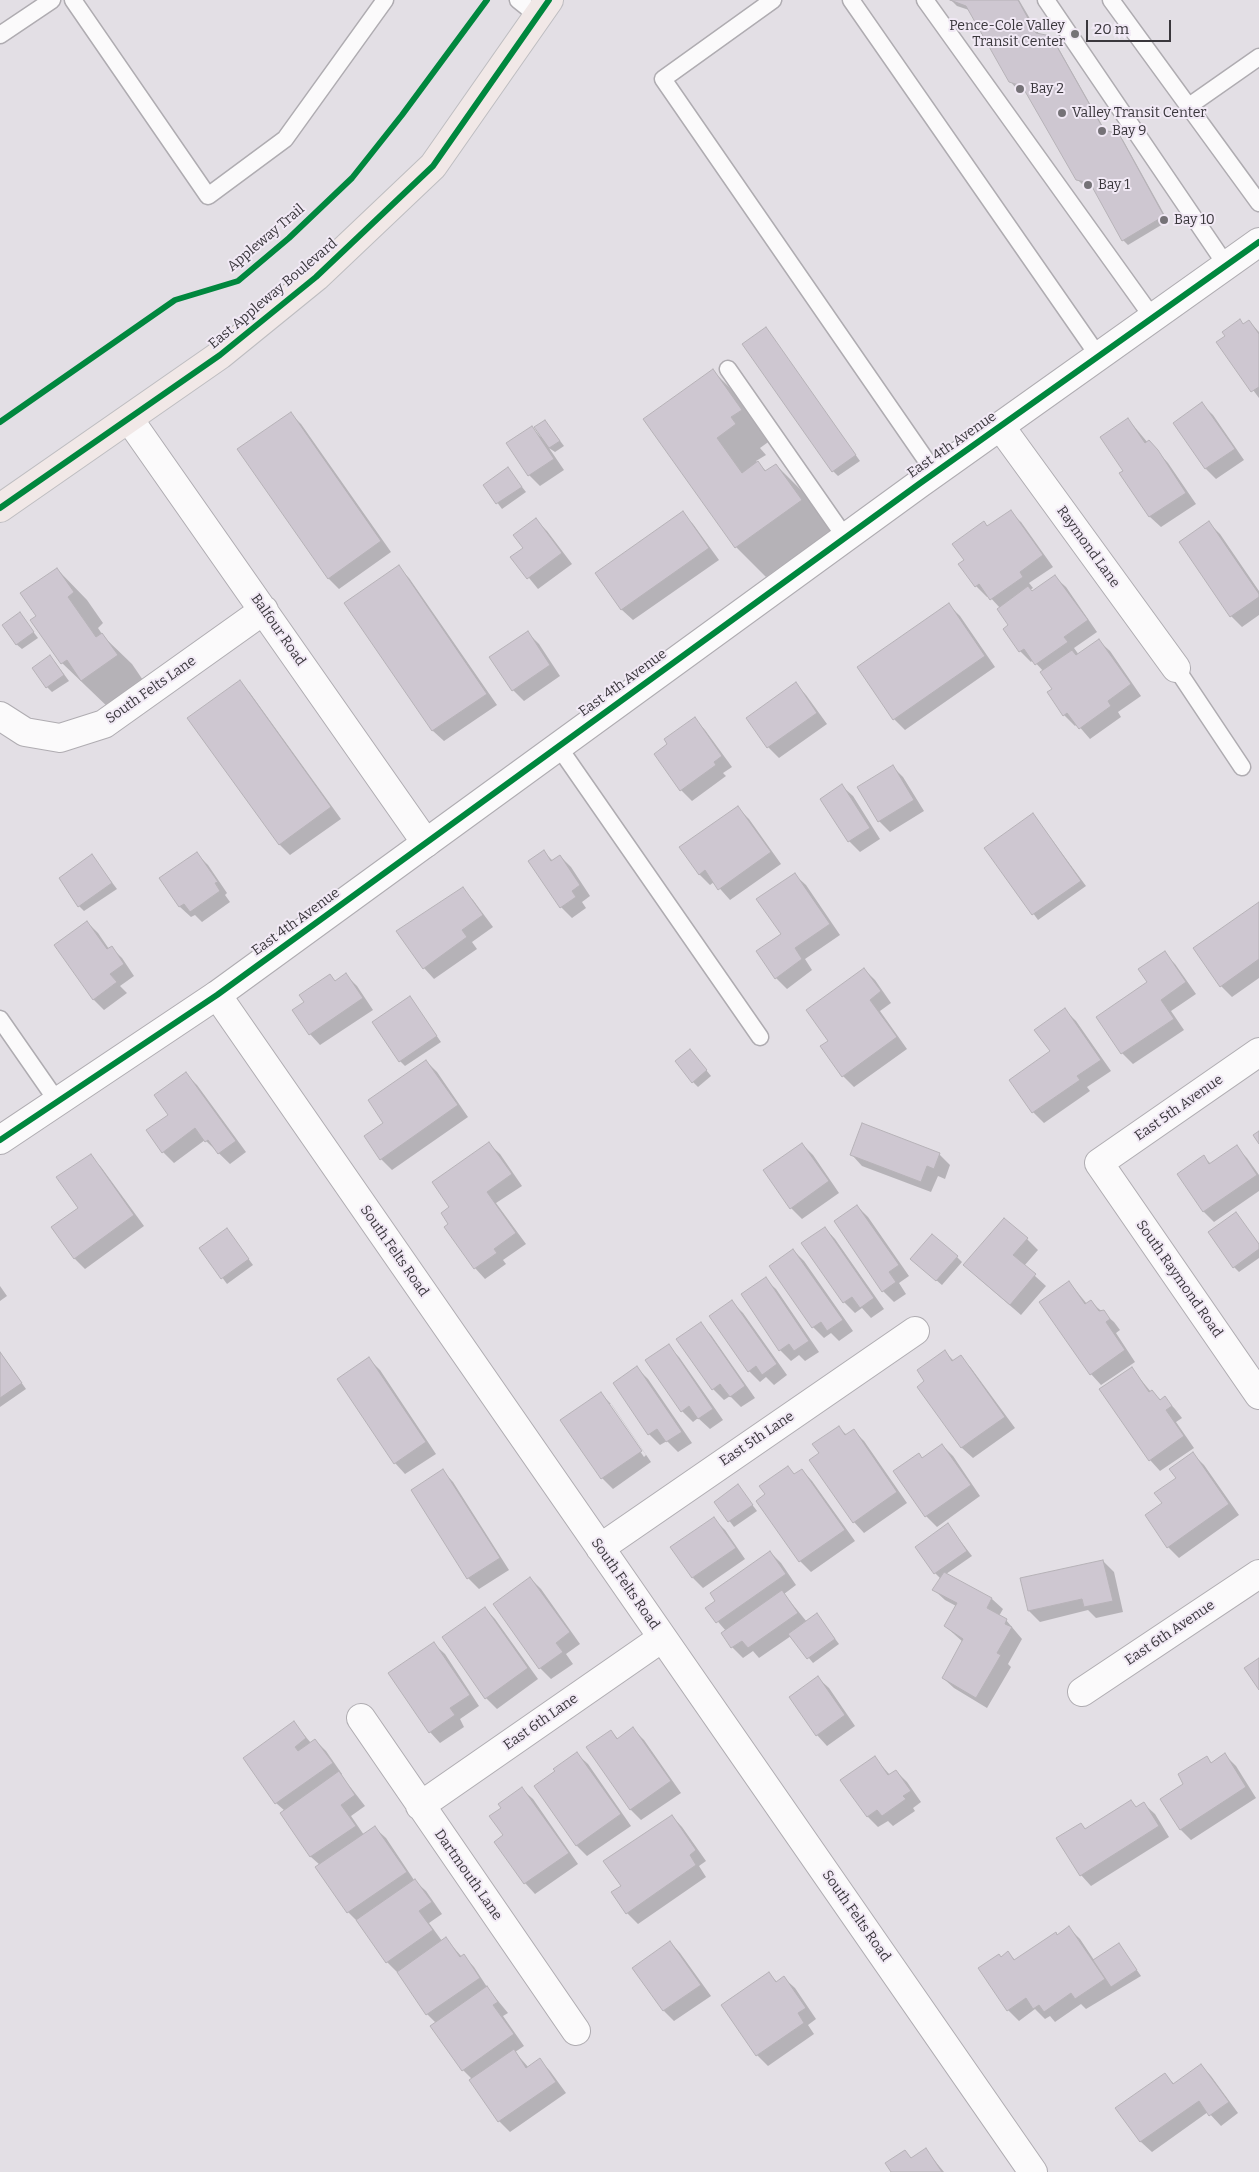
<!DOCTYPE html>
<style>
body{margin:0}
#map{position:relative;width:1259px;height:2172px;overflow:hidden;background:#e3dfe5;font-family:Bitter,serif}
canvas{display:block}
.scale{position:absolute;left:1086px;top:20px;width:85px;height:22px;box-sizing:border-box;border:2px solid #3a373c;border-top:0;padding-left:6px;font-size:15px;line-height:18px;white-space:nowrap;color:#3a373c;-webkit-text-stroke:4px #f1e9f5;paint-order:stroke}
</style>
<div id="map">
<canvas width="1259" height="2172"></canvas>
<div class="scale">20 m</div>
</div>
<script>
const context = document.querySelector('canvas').getContext('2d');
context.lineJoin = 'round';
function fill(path, color) { context.fillStyle = color; context.fill(path, 'evenodd'); }
const toPath = rows => new Path2D(rows.map(r => 'M' + r).join(''));
function stroke(path, color, width, dash) { context.strokeStyle = color; context.lineWidth = width; context.lineCap = dash ? 'butt' : 'round'; context.setLineDash(dash || []); context.stroke(path); }
function drawText(font, color, halo, rows, align = 'center') {
  context.font = font + ' Bitter,serif'; context.lineWidth = 4; context.setLineDash([]); context.textBaseline = 'middle'; context.strokeStyle = halo; context.fillStyle = color; for (const [text, x, y, turn = 0] of rows) {
    context.save(); context.translate(x, y); context.rotate((+turn || 0) * Math.PI / 180); context.textAlign = isNaN(turn) ? turn : align; if (halo) context.strokeText(text, 0, 0); context.fillText(text, 0, 0); context.restore();
  }
}
fill(toPath([
 [951,0,1019,0,1039,34,1050,37,1055,42,1106,132,1118,135,1123,140,1168,221,1128,245,1123,240,1094,187,1083,185,1077,179,1026,90,1015,87,1010,81,969,10,957,6],
 [1249,321,1259,332,1259,398,1218,343],
 [766,329,860,461,838,476,833,471],
 [713,371,743,401,771,440,760,448,766,455,756,461,767,472,776,465,806,495,831,531,766,577,736,547,645,419],
 [1202,404,1213,415,1244,460,1216,479,1205,468],
 [290,413,301,424,391,552,339,589,328,578],
 [1128,419,1148,443,1149,442,1168,463,1196,504,1161,527,1150,517,1121,474,1125,471],
 [549,426,564,446,555,452,549,448,564,470,540,486,529,475,508,444,532,428,542,438],
 [508,469,526,492,502,509,485,486],
 [1010,512,1021,522,1053,567,1029,583,1033,588,1030,590,1033,592,1055,577,1066,587,1097,632,1074,648,1079,655,1099,641,1110,651,1141,696,1118,712,1121,717,1090,739,1077,724,1075,726,1064,715,1054,689,1044,672,1033,660,1031,662,1020,651,1010,625,1000,608,989,596,987,597,976,586,966,560,988,527],
 [682,513,693,524,719,560,633,620,622,610,596,573],
 [536,520,547,531,572,564,538,589,512,557,525,548],
 [1209,523,1220,534,1259,591,1259,615,1242,627,1231,616],
 [398,567,409,578,497,705,444,741,433,731,345,603],
 [57,569,87,600,103,623,98,628,104,637,132,664,147,686,112,711,62,663,38,616],
 [949,605,960,616,995,667,905,730,894,719],
 [20,614,38,638,22,649,16,644],
 [528,633,539,644,560,676,524,701,513,690],
 [55,662,69,681,52,692,47,687],
 [240,682,250,693,341,819,290,855,280,845,189,719],
 [796,684,806,695,827,724,779,758,768,747,748,718],
 [695,719,705,730,732,767,723,773,726,776,692,801,681,790,669,745],
 [892,766,903,777,924,811,890,832,879,821],
 [842,786,853,796,880,839,860,852,849,841],
 [738,808,749,819,781,864,730,900,714,882,710,885,699,874],
 [1033,814,1086,886,1038,920,986,848],
 [544,852,553,861,560,856,571,867,590,896,582,902,586,908,572,918,561,907],
 [197,854,208,865,227,893,225,895,230,902,202,922,195,915,191,917,180,907,161,879],
 [92,856,117,889,84,911,79,906],
 [795,875,806,885,840,935,805,959,812,970,787,989,776,978],
 [462,889,473,900,493,927,472,942,477,949,434,979,424,968],
 [1259,903,1259,978,1232,997,1221,986],
 [87,922,98,933,109,949,111,947,122,958,134,976,120,986,127,993,104,1010,93,999],
 [1164,953,1175,964,1196,994,1171,1011,1184,1030,1133,1064,1122,1053,1149,982],
 [864,969,875,980,891,1003,880,1011,907,1049,854,1087,843,1076,822,1047,830,1041],
 [346,975,357,986,373,1010,320,1045,310,1034,330,976,336,982],
 [414,1003,441,1042,405,1066,400,1061],
 [1065,1010,1076,1021,1111,1071,1087,1087,1090,1091,1044,1123,1033,1112],
 [695,1056,711,1076,698,1087,693,1082],
 [426,1061,437,1072,468,1117,392,1170,381,1159,385,1123],
 [186,1074,197,1085,246,1152,230,1164,205,1140,174,1163,163,1152,169,1115],
 [863,1125,940,1155,950,1165,945,1179,938,1176,931,1192,862,1166,852,1155],
 [489,1144,500,1154,522,1186,496,1203,526,1244,503,1260,506,1264,485,1279,475,1268,450,1224,451,1208],
 [802,1144,813,1155,839,1193,802,1219,791,1208],
 [1236,1147,1247,1158,1259,1175,1259,1191,1214,1222,1203,1211,1204,1157,1211,1164],
 [90,1156,101,1167,144,1226,85,1269,75,1259,52,1228,79,1209],
 [857,1206,868,1217,909,1276,899,1283,906,1294,894,1302,883,1291],
 [1236,1214,1259,1244,1259,1258,1239,1272,1234,1267],
 [825,1228,835,1239,884,1309,871,1318,862,1308,855,1313,844,1302],
 [231,1235,253,1265,227,1284,201,1249],
 [1027,1239,1038,1250,1024,1266,1046,1286,1021,1315,976,1276],
 [793,1250,804,1261,853,1331,839,1341,831,1333,824,1338,813,1327],
 [957,1257,962,1262,942,1285,917,1264],
 [765,1279,776,1289,819,1352,805,1361,799,1355,791,1361,780,1350,742,1294],
 [1069,1282,1087,1304,1091,1302,1114,1322,1120,1330,1116,1333,1135,1362,1101,1385,1091,1374],
 [0,1286,7,1296,0,1301],
 [732,1302,743,1313,787,1375,774,1385,766,1377,760,1382,749,1371],
 [700,1324,711,1335,755,1398,741,1407,730,1396,724,1400,713,1389],
 [668,1346,679,1357,723,1420,710,1429,698,1418,693,1422,682,1411],
 [0,1352,26,1389,0,1407],
 [945,1352,954,1361,961,1357,971,1368,1015,1428,973,1458,962,1448,918,1387,926,1381],
 [369,1359,380,1370,436,1454,405,1474,395,1463],
 [637,1368,648,1379,692,1443,678,1452,667,1441,660,1445,649,1434,614,1383],
 [1132,1369,1151,1392,1161,1400,1165,1398,1175,1409,1182,1418,1176,1422,1194,1448,1160,1471,1150,1460],
 [601,1394,612,1405,651,1462,613,1489,602,1478],
 [608,1404,611,1404,646,1455,644,1457],
 [839,1428,847,1435,854,1431,864,1441,907,1503,864,1533,854,1522,820,1454],
 [942,1445,953,1456,980,1496,937,1527,926,1516,919,1455,923,1459],
 [1193,1454,1204,1465,1239,1515,1179,1558,1168,1547,1164,1504],
 [788,1467,795,1475,802,1470,812,1481,855,1541,811,1572,800,1561,758,1501,767,1495],
 [443,1471,453,1482,509,1570,479,1589,468,1578],
 [738,1486,757,1511,734,1527,715,1502],
 [714,1519,725,1530,745,1559,703,1588,693,1578],
 [948,1525,972,1556,946,1574,992,1599,1003,1609,999,1616,1006,1620,1022,1639,1008,1664,1011,1667,987,1708,954,1688,943,1678,963,1642,945,1626,956,1606,945,1600,934,1590,941,1579,935,1573],
 [770,1552,781,1563,796,1585,784,1594,807,1622,821,1620,839,1644,813,1663,791,1636,759,1658,753,1651,743,1658,732,1647,722,1633,726,1631,707,1609],
 [1103,1561,1114,1572,1123,1612,1096,1618,1088,1610,1040,1622,1029,1611],
 [530,1578,541,1589,580,1644,566,1654,573,1664,551,1679,540,1668,495,1604],
 [485,1608,495,1619,538,1679,497,1709,486,1698],
 [434,1644,445,1654,479,1706,460,1719,464,1727,440,1743,430,1732],
 [818,1678,829,1688,855,1726,827,1746,817,1735],
 [294,1723,311,1743,315,1740,326,1751,342,1774,341,1775,365,1806,351,1816,364,1835,375,1828,386,1838,414,1880,426,1891,442,1914,429,1923,442,1941,446,1939,462,1957,464,1956,474,1967,489,1990,508,2013,503,2016,524,2046,515,2052,529,2068,540,2060,550,2071,566,2093,510,2132,499,2121,472,2079,463,2070,436,2023,427,2014,398,1973,387,1962,359,1923,348,1912,320,1865,311,1857,281,1813,285,1811,276,1803],
 [633,1729,644,1740,681,1793,641,1820,631,1810,587,1748,611,1731,618,1739],
 [577,1754,588,1764,631,1826,587,1856,577,1846,535,1787],
 [1225,1755,1236,1766,1256,1798,1191,1840,1180,1829,1185,1784,1206,1758,1212,1763],
 [874,1757,890,1775,896,1771,907,1782,921,1802,913,1808,915,1811,893,1826,888,1821,878,1827,868,1817,842,1780],
 [522,1789,533,1799,578,1864,535,1894,525,1883,505,1835],
 [1131,1802,1137,1808,1144,1804,1155,1814,1169,1837,1091,1886,1081,1875,1081,1824,1086,1830],
 [672,1816,682,1827,706,1861,699,1866,706,1877,638,1924,627,1913,622,1887],
 [1069,1928,1080,1939,1094,1960,1119,1944,1141,1976,1086,2009,1081,2004,1055,2022,1050,2016,1045,2019,1035,2009,1019,2021,1008,2010,1001,1958,1008,1953,1016,1961],
 [670,1942,680,1953,711,1996,674,2021,664,2011],
 [769,1974,777,1982,784,1978,795,1988,816,2019,808,2025,814,2034,768,2066,757,2055,723,2005],
 [1201,2065,1211,2076,1238,2113,1221,2126,1208,2112,1152,2152,1141,2142,1117,2108,1165,2074,1174,2084],
 [926,2150,944,2172,892,2172,904,2151,912,2159]
]), '#0003');
const building = toPath([
 [950,0,1018,0,1036,33,1051,36,1104,130,1119,134,1164,216,1122,241,1090,183,1076,180,1022,86,1009,82,966,6,950,0],
 [1240,319,1243,324,1249,320,1259,334,1259,387,1251,392,1216,342,1225,336,1222,332,1240,319],
 [766,327,856,455,832,472,742,344,766,327],
 [713,369,742,410,731,417,736,424,717,438,742,473,758,461,765,471,776,464,802,500,735,548,643,419,713,369],
 [1202,402,1235,449,1205,469,1173,423,1202,402],
 [291,412,381,541,328,579,237,449,291,412],
 [1128,418,1145,443,1149,440,1158,450,1186,493,1149,517,1119,473,1123,471,1100,437,1128,418],
 [545,420,560,441,549,448,534,427,545,420],
 [532,426,554,459,528,476,506,443,532,426],
 [508,467,522,487,496,504,483,485,508,467],
 [1011,510,1043,555,1020,572,1023,577,990,600,979,584,975,587,958,564,964,560,952,544,984,521,987,526,1011,510],
 [683,511,709,548,621,610,595,573,683,511],
 [536,518,562,553,527,579,510,557,523,548,513,535,536,518],
 [1209,521,1259,594,1259,597,1230,617,1179,542,1209,521],
 [399,565,487,694,432,731,344,603,399,565],
 [57,568,74,592,68,597,96,637,102,633,118,655,81,681,67,660,61,664,30,620,36,616,20,593,57,568],
 [1055,575,1088,620,1064,637,1068,642,1035,665,1024,649,1019,652,1003,629,1008,625,997,609,1028,586,1032,591,1055,575],
 [949,603,985,656,893,720,857,667,949,603],
 [20,612,34,632,16,645,2,625,20,612],
 [528,631,550,665,512,691,489,657,528,631],
 [1099,639,1131,684,1108,701,1111,706,1079,729,1067,713,1063,716,1047,692,1052,689,1040,672,1072,650,1076,655,1099,639],
 [50,655,64,675,46,688,32,668,50,655],
 [240,680,331,807,279,845,187,718,240,680],
 [796,682,817,713,767,748,746,718,796,682],
 [695,717,722,756,714,762,716,765,680,791,654,754,667,744,664,739,695,717],
 [893,765,914,800,878,822,857,787,893,765],
 [842,784,870,828,848,842,820,799,842,784],
 [738,806,771,852,718,890,705,870,699,875,679,847,738,806],
 [1033,813,1081,881,1032,915,984,848,1033,813],
 [544,850,551,861,560,855,580,885,572,891,576,897,560,908,528,861,544,850],
 [197,852,218,882,215,883,220,891,190,912,184,904,179,907,159,878,197,852],
 [92,854,112,883,78,907,59,878,92,854],
 [795,873,830,924,795,948,802,959,775,979,756,951,781,934,756,899,795,873],
 [463,887,483,915,462,930,467,937,423,969,396,931,463,887],
 [1259,902,1259,959,1220,987,1193,948,1259,902],
 [87,921,107,949,112,946,124,964,110,974,117,982,93,1000,54,945,87,921],
 [1165,951,1186,982,1161,1000,1174,1019,1121,1054,1096,1017,1147,982,1138,969,1165,951],
 [864,968,881,991,870,1000,897,1037,842,1077,820,1046,828,1041,806,1010,864,968],
 [346,973,363,998,309,1035,292,1010,304,1002,299,995,330,974,335,981,346,973],
 [410,996,437,1036,399,1062,372,1022,410,996],
 [1065,1008,1101,1060,1077,1076,1080,1080,1032,1113,1009,1080,1050,1051,1034,1030,1065,1008],
 [690,1049,707,1070,692,1083,675,1061,690,1049],
 [426,1060,458,1105,380,1160,364,1136,383,1123,368,1100,426,1060],
 [186,1072,236,1141,218,1154,208,1140,205,1142,195,1128,162,1153,146,1130,168,1115,154,1095,186,1072],
 [862,1123,940,1153,934,1169,927,1166,921,1182,850,1155,862,1123],
 [1259,1131,1259,1144,1253,1135,1259,1131],
 [489,1142,512,1174,487,1192,516,1233,494,1249,497,1253,474,1269,444,1227,448,1224,441,1213,449,1207,432,1182,489,1142],
 [802,1143,829,1181,790,1209,763,1170,802,1143],
 [1237,1145,1257,1175,1203,1212,1177,1174,1204,1155,1209,1164,1237,1145],
 [91,1154,134,1215,74,1259,51,1227,78,1208,56,1177,91,1154],
 [857,1205,899,1265,889,1272,896,1282,882,1292,834,1221,857,1205],
 [1236,1212,1259,1244,1259,1249,1233,1268,1208,1232,1236,1212],
 [1004,1218,1028,1238,1013,1255,1036,1274,1010,1305,963,1265,1004,1218],
 [825,1227,874,1298,860,1308,852,1297,843,1303,801,1243,825,1227],
 [227,1228,249,1259,221,1279,199,1248,227,1228],
 [932,1234,958,1256,936,1281,910,1259,932,1234],
 [793,1249,843,1320,827,1331,821,1322,812,1328,769,1266,793,1249],
 [766,1277,809,1341,794,1351,789,1344,779,1351,741,1294,766,1277],
 [1069,1281,1085,1304,1091,1300,1099,1311,1104,1310,1110,1319,1106,1322,1125,1350,1090,1375,1039,1302,1069,1281],
 [732,1300,777,1364,762,1375,756,1366,748,1372,709,1316,732,1300],
 [701,1322,745,1386,730,1397,720,1384,712,1390,676,1339,701,1322],
 [669,1344,713,1409,698,1419,689,1406,681,1412,645,1360,669,1344],
 [945,1350,952,1361,961,1355,1005,1417,961,1448,917,1387,924,1381,917,1370,945,1350],
 [0,1352,22,1383,0,1398,0,1352],
 [369,1357,426,1442,394,1464,337,1379,369,1357],
 [637,1366,682,1432,666,1442,657,1429,648,1435,613,1383,637,1366],
 [1132,1367,1149,1392,1152,1390,1160,1400,1165,1396,1172,1406,1166,1410,1184,1436,1149,1461,1099,1389,1132,1367],
 [601,1392,642,1451,601,1479,560,1420,601,1392],
 [839,1426,845,1435,854,1429,897,1492,853,1523,809,1460,819,1453,812,1444,839,1426],
 [942,1444,971,1485,925,1517,893,1471,919,1453,922,1458,942,1444],
 [1193,1452,1229,1504,1167,1548,1145,1515,1162,1503,1154,1493,1176,1478,1169,1469,1193,1452],
 [788,1466,794,1474,802,1469,845,1530,799,1562,756,1501,765,1494,759,1486,788,1466],
 [443,1469,500,1558,467,1579,411,1490,443,1469],
 [738,1484,753,1505,728,1522,714,1502,738,1484],
 [714,1517,736,1548,692,1578,670,1547,714,1517],
 [948,1523,967,1551,934,1574,915,1547,948,1523],
 [770,1551,786,1574,716,1623,705,1608,715,1601,710,1593,770,1551],
 [1103,1560,1113,1601,1084,1607,1082,1599,1028,1611,1020,1578,1103,1560],
 [944,1572,992,1598,987,1608,1007,1619,1005,1624,1012,1627,997,1653,1001,1655,976,1698,942,1678,963,1639,944,1626,957,1603,932,1590,944,1572],
 [530,1577,570,1632,556,1643,563,1652,539,1669,493,1604,530,1577],
 [782,1590,798,1613,748,1648,742,1641,731,1648,721,1633,782,1590],
 [485,1607,528,1668,485,1699,442,1637,485,1607],
 [817,1613,835,1639,807,1659,788,1634,817,1613],
 [434,1642,470,1695,450,1708,455,1715,429,1733,388,1673,434,1642],
 [1259,1658,1259,1690,1244,1668,1259,1658],
 [818,1676,845,1715,816,1736,789,1697,818,1676],
 [294,1721,306,1738,295,1747,298,1751,315,1739,333,1763,275,1804,243,1758,294,1721],
 [633,1727,671,1781,630,1810,586,1747,611,1730,617,1739,633,1727],
 [577,1752,621,1814,576,1846,534,1786,555,1771,553,1769,577,1752],
 [1225,1753,1246,1787,1180,1830,1160,1799,1183,1784,1178,1774,1207,1756,1211,1763,1225,1753],
 [875,1756,888,1775,896,1770,911,1791,903,1796,906,1799,882,1816,877,1810,867,1817,840,1780,875,1756],
 [339,1771,355,1795,341,1805,356,1826,310,1857,280,1813,339,1771],
 [522,1787,569,1853,524,1884,494,1842,503,1835,489,1816,501,1808,498,1804,522,1787],
 [1131,1800,1136,1807,1144,1802,1159,1826,1080,1876,1056,1838,1081,1823,1085,1829,1131,1800],
 [672,1815,696,1850,690,1855,696,1865,626,1914,611,1892,621,1886,603,1861,672,1815],
 [375,1826,407,1872,347,1913,315,1867,375,1826],
 [415,1879,432,1902,419,1911,433,1930,386,1963,356,1920,415,1879],
 [1069,1926,1105,1979,1075,1999,1071,1993,1044,2012,1039,2005,1033,2009,1026,1998,1007,2011,978,1968,999,1954,1001,1957,1008,1951,1014,1960,1056,1932,1057,1935,1069,1926],
 [446,1937,460,1957,464,1954,480,1978,426,2015,397,1972,446,1937],
 [670,1941,701,1985,663,2011,632,1968,670,1941],
 [1119,1943,1137,1970,1111,1987,1093,1960,1119,1943],
 [769,1972,776,1982,784,1976,806,2008,798,2013,804,2023,756,2056,721,2005,769,1972],
 [487,1986,498,2002,493,2005,514,2034,462,2071,430,2026,487,1986],
 [514,2049,526,2068,540,2058,556,2082,498,2122,469,2080,514,2049],
 [1201,2064,1229,2102,1209,2116,1199,2101,1140,2142,1115,2108,1165,2073,1173,2084,1201,2064],
 [926,2148,942,2172,891,2172,885,2163,905,2150,911,2158,926,2148]
]);
fill(building, '#cec7d1');
stroke(building, '#b6b2b7', 1);
const service = toPath([
 [73,0,208,196,285,139,385,0],
 [518,0,538,16],
 [773,0,663,79,935,473],
 [851,0,1099,357],
 [925,0,1153,318],
 [1046,0,1226,265],
 [1111,0,1259,203],
 [0,35,52,0],
 [1189,106,1259,57],
 [728,369,845,537],
 [1176,668,1242,767],
 [558,746,760,1037],
 [0,1019,57,1101]
]);
const minor = toPath([
 [129,419,426,843],
 [1000,426,1176,668],
 [0,716,25,732,60,738,104,724,264,610],
 [217,995,1033,2172],
 [1259,1052,1099,1163,1259,1395],
 [600,1548,915,1331],
 [1082,1692,1259,1574],
 [361,1718,576,2031],
 [420,1806,662,1638]
]);
const tertiary = toPath([
 [0,1140,217,995,919,484,1259,242]
]);
const primary = toPath([
 [0,508,220,355,316,277,433,166,549,0]
]);
stroke(service, '#afacb1', 19);
stroke(minor, '#afacb1', 30);
stroke(tertiary, '#afacb1', 30);
stroke(primary, '#bebdc0', 30);
stroke(service, '#fbfafb', 16);
stroke(minor, '#fbfafb', 28);
stroke(tertiary, '#fbfafb', 28);
stroke(primary, '#f1e8e7', 28);
stroke(toPath([
 [0,422,175,300,238,281,289,238,352,178,402,115,487,0],
 [0,508,220,355,316,277,433,166,549,0],
 [0,1140,217,995,919,484,1259,242]
]), '#00873e', 6);
for (const [x, y, r, color] of [
 [1075,34,5,"#757277"],
 [1020,89,5,"#757277"],
 [1062,113,5,"#757277"],
 [1102,131,5,"#757277"],
 [1088,185,5,"#757277"],
 [1164,220,5,"#757277"]
]) { const dot = new Path2D(); dot.arc(x, y, r, 0, 2 * Math.PI); context.fillStyle = color; context.fill(dot); stroke(dot, '#f1e9f5', 2); }
drawText('14px', '#3a373c', '#f1e9f5', [
 ["Pence-Cole Valley",1065,26,"right"],
 ["Transit Center",1065,42,"right"],
 ["Bay 2",1030,89],
 ["Valley Transit Center",1072,113],
 ["Bay 9",1112,131],
 ["Bay 1",1098,185],
 ["Bay 10",1174,220]
], 'left');
drawText('14px', '#3a373c', '#f1e9f5', [
 ["Appleway Trail",266,238,-40],
 ["East Appleway Boulevard",273,294,-40],
 ["East 4th Avenue",952,445,-35],
 ["Raymond Lane",1088,547,54],
 ["Balfour Road",278,630,55],
 ["East 4th Avenue",623,683,-36],
 ["South Felts Lane",151,690,-35],
 ["East 4th Avenue",296,922,-36],
 ["East 5th Avenue",1179,1108,-35],
 ["South Felts Road",394,1251,55],
 ["South Raymond Road",1179,1279,55],
 ["East 5th Lane",757,1439,-34],
 ["South Felts Road",625,1584,55],
 ["East 6th Avenue",1170,1633,-34],
 ["East 6th Lane",541,1722,-35],
 ["Dartmouth Lane",468,1875,55],
 ["South Felts Road",856,1916,55]
]);
</script>
